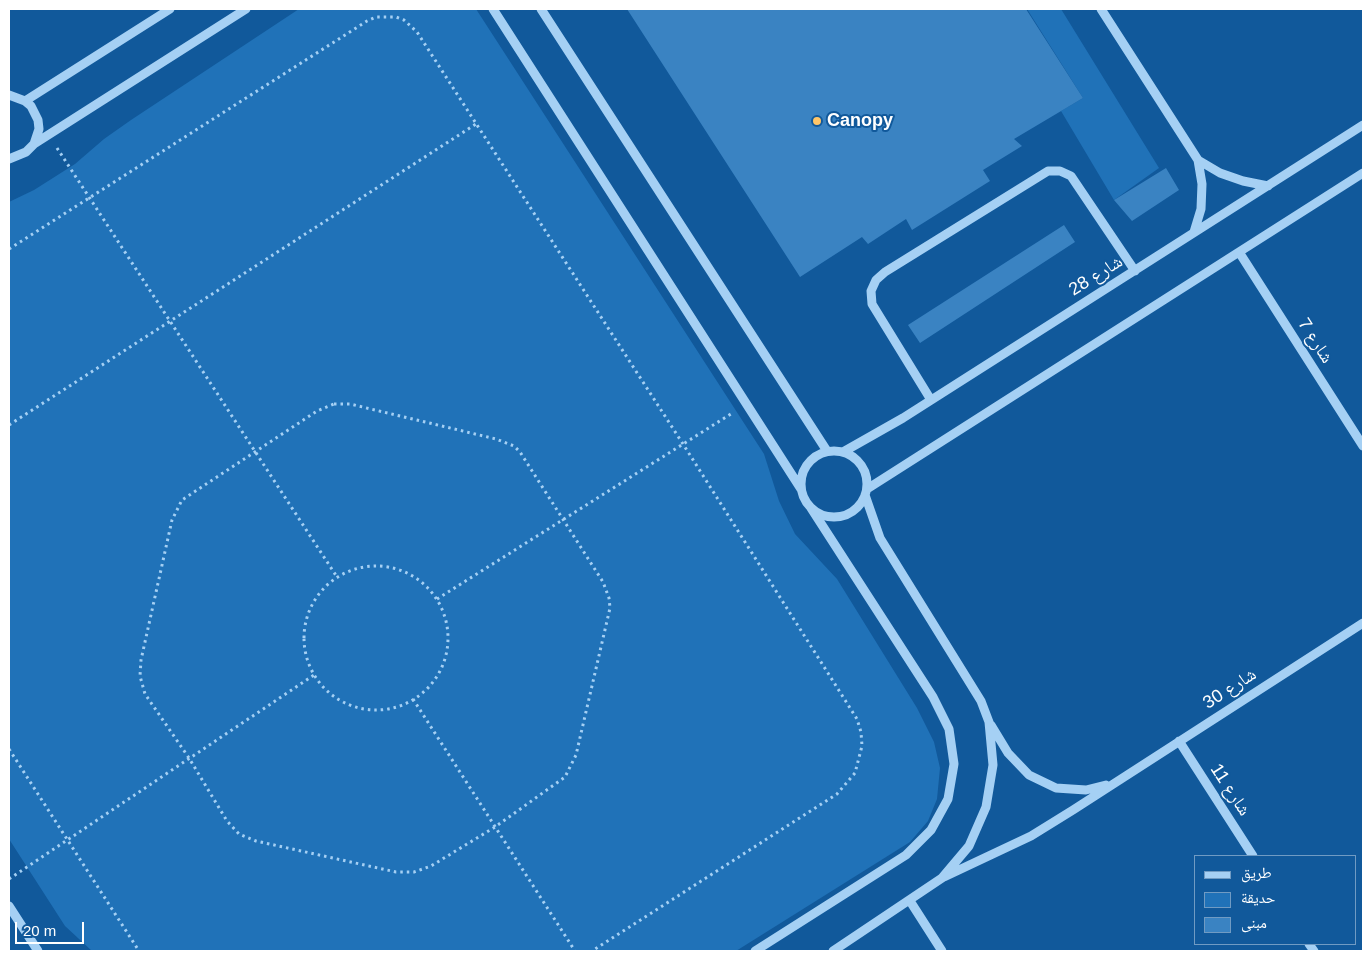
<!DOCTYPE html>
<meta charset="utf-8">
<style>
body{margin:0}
#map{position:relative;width:1372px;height:960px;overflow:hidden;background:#11599b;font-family:Arial,"Noto Naskh Arabic",sans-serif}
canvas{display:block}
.frame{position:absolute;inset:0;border:10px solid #fff;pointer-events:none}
.legend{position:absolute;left:1194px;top:855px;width:162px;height:90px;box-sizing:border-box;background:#11599b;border:1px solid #709bc3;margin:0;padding:6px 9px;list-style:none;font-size:15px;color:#fff}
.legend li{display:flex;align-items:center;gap:10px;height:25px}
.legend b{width:25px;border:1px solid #709bc3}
.scale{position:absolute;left:15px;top:922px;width:69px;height:22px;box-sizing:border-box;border:2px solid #fff;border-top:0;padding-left:6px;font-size:15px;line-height:18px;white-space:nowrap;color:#fff;-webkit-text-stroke:4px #11599b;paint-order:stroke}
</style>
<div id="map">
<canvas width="1372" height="960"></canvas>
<div class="frame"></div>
<ul class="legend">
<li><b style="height:6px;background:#a5d0f4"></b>طريق</li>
<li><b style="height:14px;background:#2072b8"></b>حديقة</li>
<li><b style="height:14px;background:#3a83c2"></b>مبنى</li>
</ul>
<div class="scale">20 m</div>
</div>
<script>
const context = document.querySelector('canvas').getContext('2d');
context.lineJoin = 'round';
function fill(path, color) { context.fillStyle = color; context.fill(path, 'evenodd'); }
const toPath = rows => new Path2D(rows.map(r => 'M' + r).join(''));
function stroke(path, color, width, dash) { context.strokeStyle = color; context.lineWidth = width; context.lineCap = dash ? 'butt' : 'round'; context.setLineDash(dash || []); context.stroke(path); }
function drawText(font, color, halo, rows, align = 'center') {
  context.font = font + ' Arial,"Noto Naskh Arabic",sans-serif'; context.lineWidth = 4; context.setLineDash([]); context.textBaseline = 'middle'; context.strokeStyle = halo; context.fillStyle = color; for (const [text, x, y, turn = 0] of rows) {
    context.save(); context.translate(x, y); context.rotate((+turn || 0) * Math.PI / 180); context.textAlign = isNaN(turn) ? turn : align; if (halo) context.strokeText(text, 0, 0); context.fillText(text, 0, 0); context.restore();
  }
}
fill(toPath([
 [299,9,476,9,764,454,779,501,795,534,837,579,917,708,934,742,940,768,937,799,928,821,910,842,736,951,92,951,65,926,9,839,9,202,34,190,75,164,104,139,131,120],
 [1027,9,1061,9,1159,168,1114,200,1061,111,1083,98]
]), '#2072b8');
fill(toPath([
 [627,9,1026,9,1083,98,1014,139,1022,146,983,170,990,181,912,230,906,219,868,244,862,237,800,277],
 [1166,168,1179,190,1132,221,1114,200],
 [1064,225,1075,242,920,343,908,325]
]), '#3a83c2');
stroke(toPath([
 [57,148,337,577],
 [9,249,367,21,376,17,396,17,404,20,417,32,683,444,857,719,861,732,862,746,855,773,837,794,592,951],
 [334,404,350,404,496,439,514,446,520,452,603,582,609,598,610,608,576,755,565,777,495,827,431,866,414,872,396,872,256,841,239,834,227,821,189,758,145,694,140,676,141,660,172,520,182,500,317,411,334,404],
 [9,425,476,124],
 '304 638a72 72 0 1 1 144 0a72 72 0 1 1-144 0Z',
 [437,599,734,412],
 [413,699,575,951],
 [9,749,139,951],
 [9,879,314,675]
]), '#a5d0f4', 3, [2.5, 4]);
stroke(toPath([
 [493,9,801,489],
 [541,9,827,451],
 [1101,9,1198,160,1202,184,1201,209,1194,232],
 [9,95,25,101,31,106,38,120,39,129,34,144,26,152,9,159],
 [25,101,170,9],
 [34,144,246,9],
 [1198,160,1220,173,1243,181,1268,186],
 [1239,252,1363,446],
 [931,400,872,304,871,291,876,280,885,272,1048,171,1060,171,1071,176,1135,271],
 '801 484a33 33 0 1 1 66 0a33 33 0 1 1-66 0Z',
 [843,452,903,418,1363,125],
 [867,489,1363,173],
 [991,725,1008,753,1029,775,1056,788,1086,790,1106,785],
 [1179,741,1253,856],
 [944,877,1031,836,1073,810,1363,623],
 [910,901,942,951],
 [9,906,38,951],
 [1309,944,1314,951],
 [755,951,906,855,931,830,948,799,954,764,949,729,933,697,811,508],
 [833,951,942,878,969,846,986,807,993,765,989,722,981,701,880,538,865,495]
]), '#a5d0f4', 9);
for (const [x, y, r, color] of [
 [817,121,5,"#ffc668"]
]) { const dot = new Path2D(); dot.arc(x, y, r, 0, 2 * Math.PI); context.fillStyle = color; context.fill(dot); stroke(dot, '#11599b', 2); }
drawText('bold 18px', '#fff', '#11599b', [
 ["Canopy",827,121]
], 'left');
drawText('18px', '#fff', '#11599b', [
 ["شارع 28",1096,276,-32],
 ["شارع 7",1315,341,57],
 ["شارع 30",1230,689,-33],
 ["شارع 11",1230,790,57]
]);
</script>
